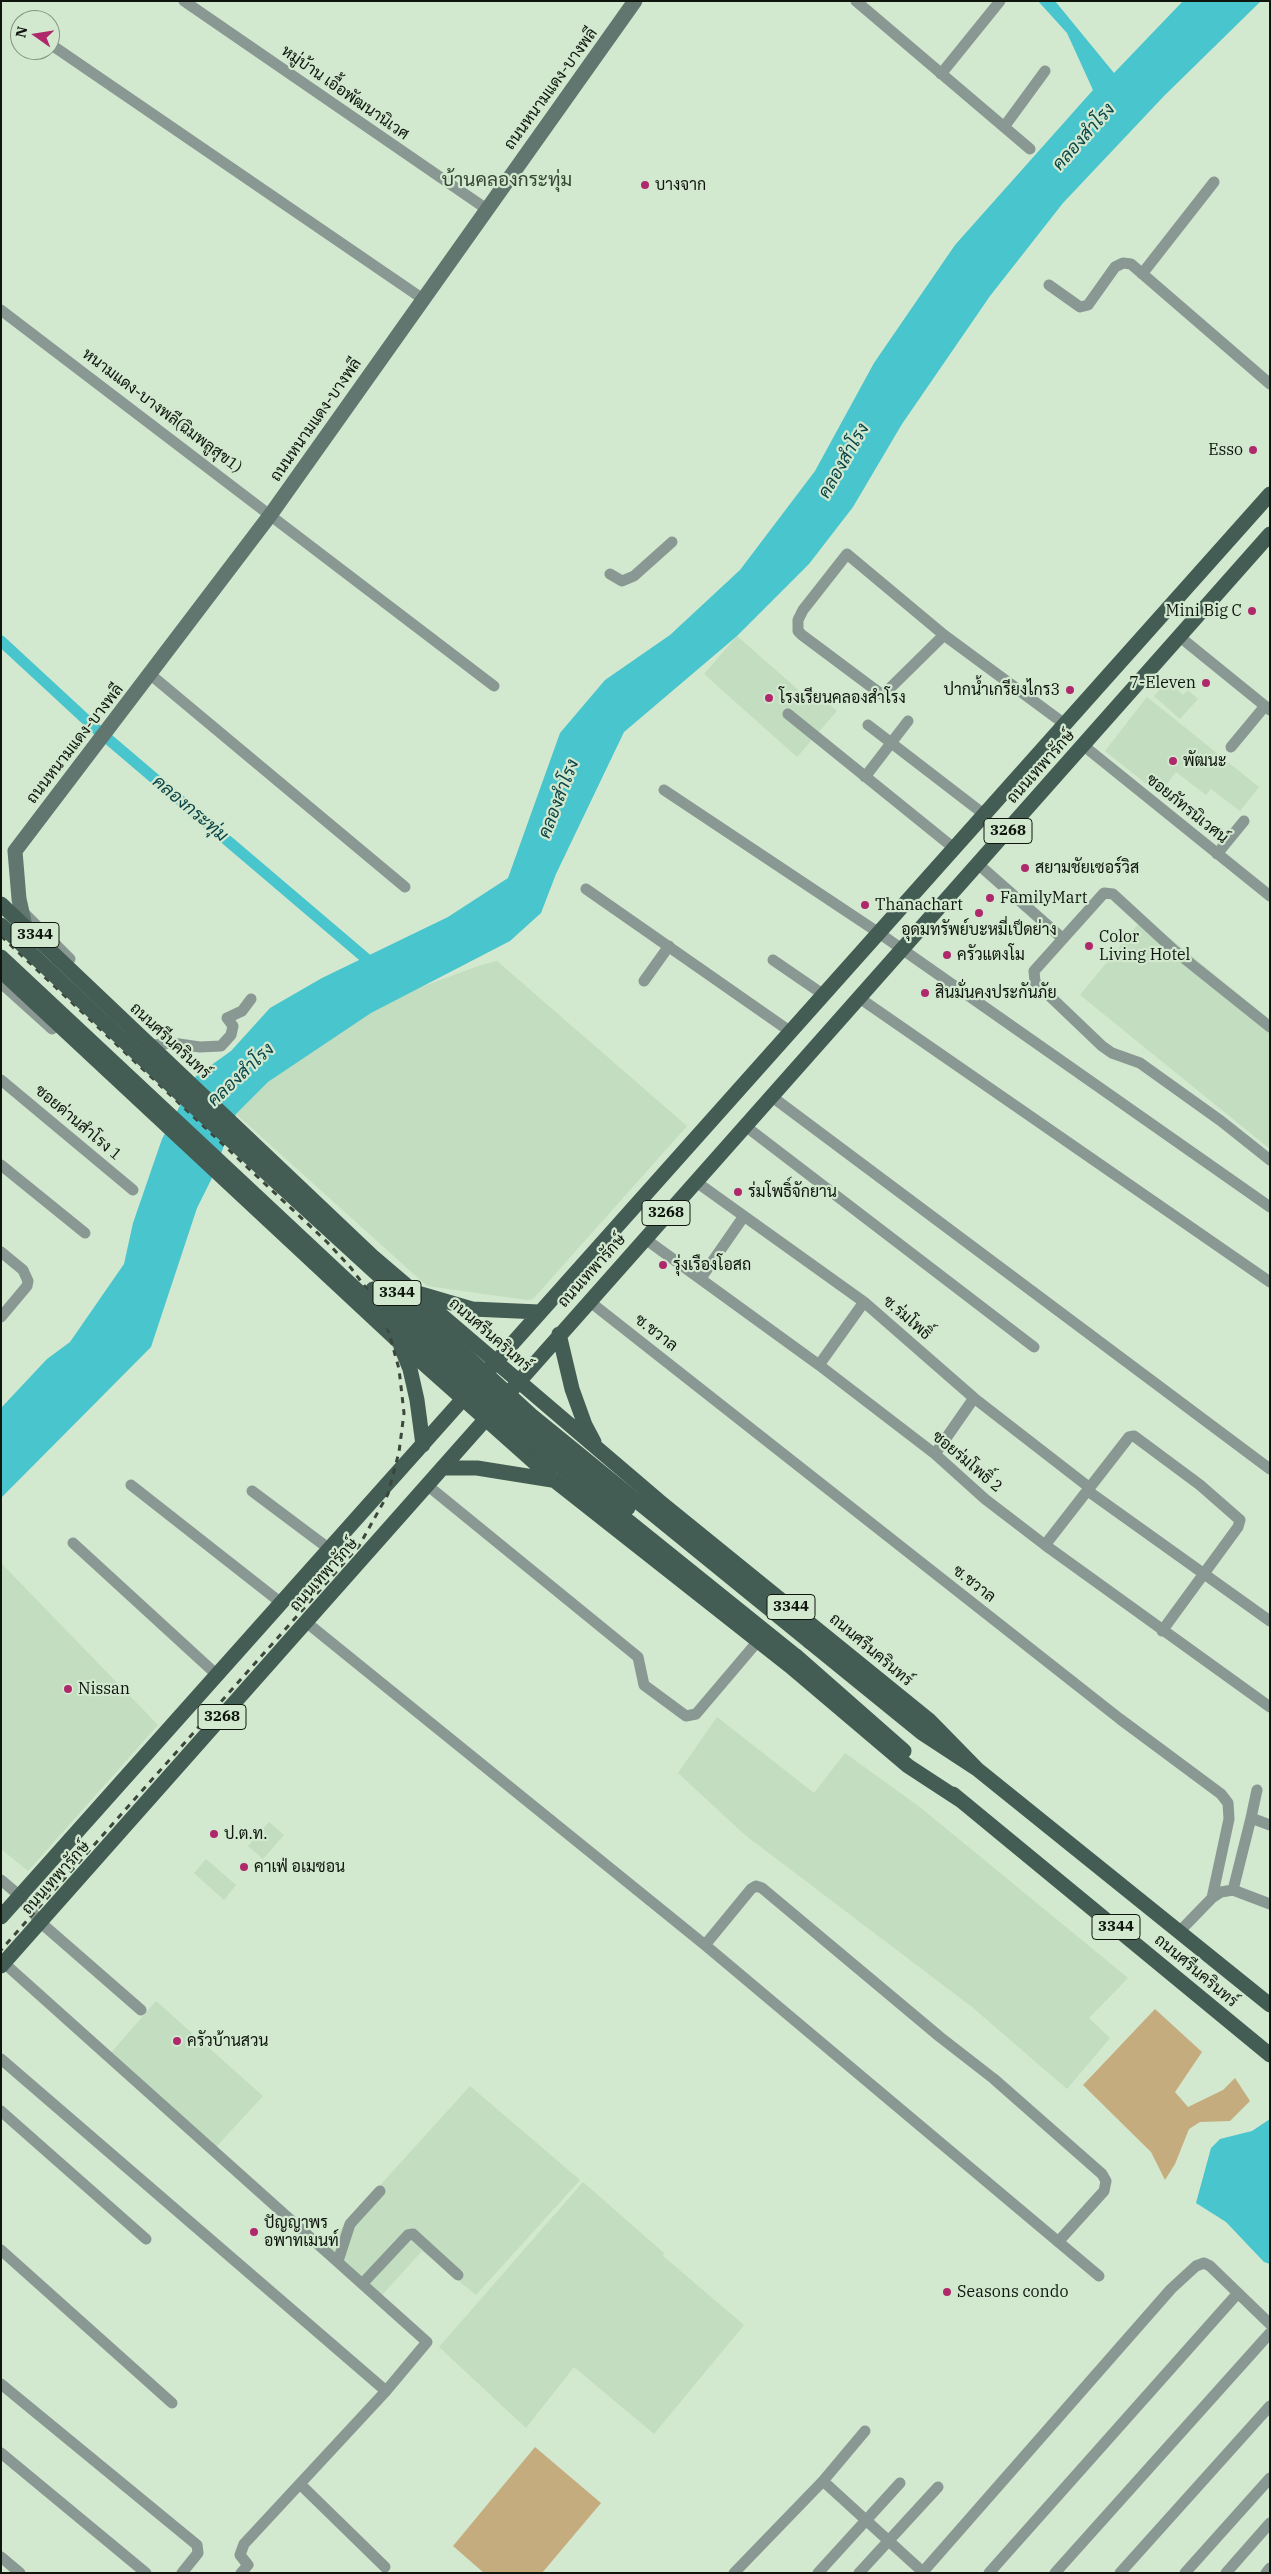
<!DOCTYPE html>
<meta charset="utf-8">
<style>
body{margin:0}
#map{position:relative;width:1271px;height:2574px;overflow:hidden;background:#d2e8cf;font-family:"IBM Plex Serif",serif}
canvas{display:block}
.frame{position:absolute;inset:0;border:2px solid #0e160d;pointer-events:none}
.north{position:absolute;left:10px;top:10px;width:50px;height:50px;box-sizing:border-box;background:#d2e8cf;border:1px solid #849481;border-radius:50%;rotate:283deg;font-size:14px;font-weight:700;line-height:20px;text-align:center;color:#0e160d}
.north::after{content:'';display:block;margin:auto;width:18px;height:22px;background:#af286c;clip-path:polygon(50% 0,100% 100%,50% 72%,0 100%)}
</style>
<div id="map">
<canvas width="1271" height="2574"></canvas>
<div class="frame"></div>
<div class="north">N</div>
</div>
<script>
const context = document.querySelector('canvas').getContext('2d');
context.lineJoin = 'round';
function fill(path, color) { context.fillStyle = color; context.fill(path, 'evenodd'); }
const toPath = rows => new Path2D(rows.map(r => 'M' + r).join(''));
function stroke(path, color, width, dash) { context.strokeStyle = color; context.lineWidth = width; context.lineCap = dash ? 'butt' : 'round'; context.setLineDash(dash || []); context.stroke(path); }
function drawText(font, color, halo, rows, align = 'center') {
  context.font = font + ' "IBM Plex Serif",Sarabun,serif'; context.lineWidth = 4.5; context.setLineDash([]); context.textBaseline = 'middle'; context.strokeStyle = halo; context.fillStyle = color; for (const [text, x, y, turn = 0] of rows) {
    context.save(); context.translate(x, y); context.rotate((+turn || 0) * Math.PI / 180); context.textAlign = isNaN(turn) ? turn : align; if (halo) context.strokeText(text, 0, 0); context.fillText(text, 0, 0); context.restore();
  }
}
fill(toPath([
 [737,636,812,702,819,695,837,711,797,757,704,674],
 [1167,681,1183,695,1188,690,1198,699,1180,719,1154,696],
 [1147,697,1259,787,1240,811,1211,789,1206,795,1176,772,1159,794,1105,751],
 [1144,917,1270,1020,1270,1149,1080,995],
 [497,961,687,1126,533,1299,527,1300,427,1286,236,1114,268,1082,371,1013,416,989,478,966],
 [1,1563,158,1725,28,1871,1,1849],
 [717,1717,814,1793,845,1753,921,1808,1128,1978,1089,2018,1110,2038,1067,2089,972,2007,745,1835,678,1773],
 [269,1822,284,1835,263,1859,248,1846],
 [206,1859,236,1885,224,1900,194,1873],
 [156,2001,263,2096,216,2147,110,2054],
 [470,2086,580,2180,476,2295,422,2251,382,2295,326,2245],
 [583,2182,664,2253,663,2256,744,2325,654,2434,574,2367,526,2428,439,2347]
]), '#c2ddbf');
fill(toPath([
 [1155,2009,1202,2052,1175,2092,1188,2107,1223,2090,1235,2078,1250,2101,1230,2121,1200,2122,1189,2129,1175,2164,1165,2180,1151,2152,1083,2085],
 [535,2447,601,2503,542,2573,484,2573,453,2546]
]), '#c5ac7e');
fill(toPath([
 [1038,1,1055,1,1114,73,1183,1,1261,1,1164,96,1063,203,990,296,902,424,853,507,809,564,737,636,624,732,556,874,541,913,510,941,371,1013,268,1082,236,1114,211,1180,197,1208,151,1347,1,1498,1,1408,47,1359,70,1342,124,1264,133,1223,162,1139,196,1076,231,1051,270,1008,322,978,448,917,508,878,560,733,605,680,670,635,740,570,815,471,874,363,955,245,1093,90,1067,33],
 [1270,2119,1270,2264,1264,2262,1226,2222,1196,2203,1211,2148,1220,2139,1252,2131]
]), '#48c5cd');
stroke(toPath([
 [1,641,94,727,376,967]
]), '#48c5cd', 11);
stroke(toPath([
 [184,1,488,210],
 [856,1,1030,149],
 [56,48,423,299],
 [941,74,1000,1],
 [1004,127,1045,71],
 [1142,274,1214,182],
 [1049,285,1080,307,1088,305,1115,267,1123,263,1131,264,1270,384],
 [1,310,494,686],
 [610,574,622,581,634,576,672,542],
 [944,635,884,694,881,694,802,635,798,631,798,620,803,610,847,554,944,635,1066,725],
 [1180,637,1270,710],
 [151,675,405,887],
 [788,714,955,849],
 [868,725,985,815],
 [1084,746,1270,896],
 [1231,747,1265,706],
 [865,777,908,721],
 [664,790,879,933,1270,1207],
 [1217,854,1244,821],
 [978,864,1062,938],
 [586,889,791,1032],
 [21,910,70,959],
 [773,960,824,995],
 [644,981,669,946],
 [1,983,52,1029],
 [858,997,1270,1282],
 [1270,1027,1175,951,1113,894,1104,893,1034,971,1035,982,1102,1046,1112,1053,1140,1063,1221,1121,1270,1160],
 [154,1045,172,1043,200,1047,221,1046,231,1035,233,1026,227,1018,242,1011,251,999],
 [1,1080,133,1190],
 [771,1096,1270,1469],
 [744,1125,1034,1347],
 [1,1165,85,1233],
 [695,1181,864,1302,974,1398,1090,1488],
 [644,1238,819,1365,935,1454,985,1499,1045,1545,1270,1707],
 [1,1252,23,1270,28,1281,27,1286,1,1317],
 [701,1278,744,1216],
 [589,1301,1120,1719,1221,1794,1228,1803,1229,1819,1212,1898,1180,1931],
 [819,1365,864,1302],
 [935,1454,974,1398],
 [131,1485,280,1602],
 [427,1485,638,1657,644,1685,686,1716,696,1714,758,1641],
 [252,1491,328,1548],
 [1088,1491,1270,1621],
 [73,1543,216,1674],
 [1045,1545,1129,1437,1134,1436,1200,1485,1240,1520,1238,1527,1162,1631],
 [306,1622,705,1945,1099,2276],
 [1251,1818,1257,1790],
 [1,1880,20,1896,40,1922,141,2010],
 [1233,1890,1251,1818,1270,1825],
 [1212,1898,1221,1892,1233,1890,1270,1904],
 [705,1945,751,1889,756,1886,762,1888,940,2037,994,2079,1102,2174,1106,2181,1104,2191,1058,2242],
 [1,2059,386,2391,427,2342,4,1963],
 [1,2111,146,2239],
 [1,2250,172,2403],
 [338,2261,350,2224,380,2191],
 [363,2283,408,2235,413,2234,458,2275],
 [1,2384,197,2545,198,2553,182,2573],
 [1,2453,146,2573],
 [823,2481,924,2573],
 [300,2484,385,2567],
 [1,2557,20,2573],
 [241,2573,248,2565,240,2555,244,2544,386,2391],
 [734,2573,823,2481,865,2431],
 [818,2573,900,2483],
 [859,2573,938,2487],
 [922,2573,1171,2289,1196,2266,1204,2263,1210,2266,1270,2324],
 [989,2573,1238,2293],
 [1055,2573,1270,2333],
 [1120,2573,1270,2406],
 [1185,2573,1270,2478],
 [1226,2573,1270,2523],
 [1266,2573,1270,2568]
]), '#8a9893', 11);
stroke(toPath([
 [25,926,19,899,15,851,271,514,635,1]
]), '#61766e', 15);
stroke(toPath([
 [1,904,372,1256,659,1501,929,1720,977,1769],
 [1,971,398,1341,554,1480,790,1666,908,1766,960,1800],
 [373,1289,500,1402,628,1508],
 [421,1294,472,1309,539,1312],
 [559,1334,572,1389,585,1425,594,1442],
 [401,1347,410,1369,417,1400,423,1445],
 [442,1468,477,1468,552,1480],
 [810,1642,922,1733,977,1769,1270,2005],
 [796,1656,904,1751],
 [953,1794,1270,2055],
 [1,1917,1270,494],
 [1,1966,1270,534]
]), '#435d54', 15);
stroke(toPath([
 [1,936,327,1242,351,1268,372,1296,388,1329,399,1369,404,1413,399,1452,388,1494,359,1546,1,1950]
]), '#3c473b', 3, [6, 6]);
stroke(toPath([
 [1,925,175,1089,531,1415,810,1642],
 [1,957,390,1321,514,1429,796,1656]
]), '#435d54', 15);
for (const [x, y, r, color] of [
 [645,185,5,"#af286c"],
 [1253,450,5,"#af286c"],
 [1252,611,5,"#af286c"],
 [1206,683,5,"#af286c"],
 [1070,690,5,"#af286c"],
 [769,698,5,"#af286c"],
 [1173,761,5,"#af286c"],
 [1025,868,5,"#af286c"],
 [990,898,5,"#af286c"],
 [865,905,5,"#af286c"],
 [979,913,5,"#af286c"],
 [1089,946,5,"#af286c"],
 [947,955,5,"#af286c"],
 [925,993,5,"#af286c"],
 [738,1192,5,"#af286c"],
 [663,1265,5,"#af286c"],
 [68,1689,5,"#af286c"],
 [214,1834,5,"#af286c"],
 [244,1867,5,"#af286c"],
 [177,2041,5,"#af286c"],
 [254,2232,5,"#af286c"],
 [947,2292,5,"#af286c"]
]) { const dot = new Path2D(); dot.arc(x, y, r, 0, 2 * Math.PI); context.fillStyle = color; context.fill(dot); stroke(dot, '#d2e8cf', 2); }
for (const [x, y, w] of [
 [1008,831,48],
 [35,935,48],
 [666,1213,48],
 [397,1293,48],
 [791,1607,48],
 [222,1717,48],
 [1116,1927,48]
]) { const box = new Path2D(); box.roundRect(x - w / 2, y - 12.5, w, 25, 4); context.fillStyle = '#d2e8cf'; context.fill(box); stroke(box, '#0e160d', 1); }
drawText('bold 15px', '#0e160d', null, [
 ["3268",1008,831],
 ["3344",35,935],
 ["3268",666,1213],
 ["3344",397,1293],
 ["3344",791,1607],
 ["3268",222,1717],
 ["3344",1116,1927]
]);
drawText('16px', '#0e160d', '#d2e8cf', [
 ["ถนนหนามแดง-บางพลี",551,89,-54],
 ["หมู่บ้าน เอื้อพัฒนานิเวศ",345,93,35],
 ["หนามแดง-บางพลี(ฉิมพลูสุข1)",162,411,37],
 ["ถนนหนามแดง-บางพลี",316,420,-55],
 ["ถนนหนามแดง-บางพลี",75,744,-52],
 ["ถนนเทพารักษ์",1041,767,-48],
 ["ซอยภัทรนิเวศน์",1187,809,39],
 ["ถนนศรีนครินทร์",170,1041,43],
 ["ซอยด่านสำโรง 1",78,1123,40],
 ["ถนนเทพารักษ์",592,1271,-48],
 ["ซ.ร่มโพธิ์",907,1318,41],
 ["ซ.ชวาล",656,1333,38],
 ["ถนนศรีนครินทร์",490,1335,41],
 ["ซอยร่มโพธิ์ 2",967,1462,40],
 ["ถนนเทพารักษ์",324,1575,-48],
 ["ซ.ชวาล",974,1584,38],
 ["ถนนศรีนครินทร์",871,1650,40],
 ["ถนนเทพารักษ์",56,1878,-48],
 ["ถนนศรีนครินทร์",1196,1971,40]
]);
drawText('16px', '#0e160d', '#d2e8cf', [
 ["บางจาก",655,185],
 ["Esso",1243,450,"right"],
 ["Mini Big C",1242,611,"right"],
 ["7-Eleven",1196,683,"right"],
 ["ปากน้ำเกรียงไกร3",1060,690,"right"],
 ["โรงเรียนคลองสำโรง",779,698],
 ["พัฒนะ",1183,761],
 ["สยามชัยเซอร์วิส",1035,868],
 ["FamilyMart",1000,898],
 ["Thanachart",875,905],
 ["อุดมทรัพย์บะหมี่เป็ดย่าง",979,930,"center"],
 ["Color",1099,937],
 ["Living Hotel",1099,955],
 ["ครัวแตงโม",957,955],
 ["สินมั่นคงประกันภัย",935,993],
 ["ร่มโพธิ์จักยาน",748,1192],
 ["รุ่งเรืองโอสถ",673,1265],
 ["Nissan",78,1689],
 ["ป.ต.ท.",224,1834],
 ["คาเฟ่ อเมซอน",254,1867],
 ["ครัวบ้านสวน",187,2041],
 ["ปัญญาพร",264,2223],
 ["อพาทเมนท์",264,2241],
 ["Seasons condo",957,2292]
], 'left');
drawText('italic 18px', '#0c4548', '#d2e8cf', [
 ["คลองสำโรง",1084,137,-48],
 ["คลองสำโรง",844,461,-60],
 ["คลองสำโรง",559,799,-69],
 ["คลองกระทุ่ม",190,809,40],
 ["คลองสำโรง",241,1075,-43]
]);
drawText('19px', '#354632', '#d2e8cf', [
 ["บ้านคลองกระทุ่ม",507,181]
]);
</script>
